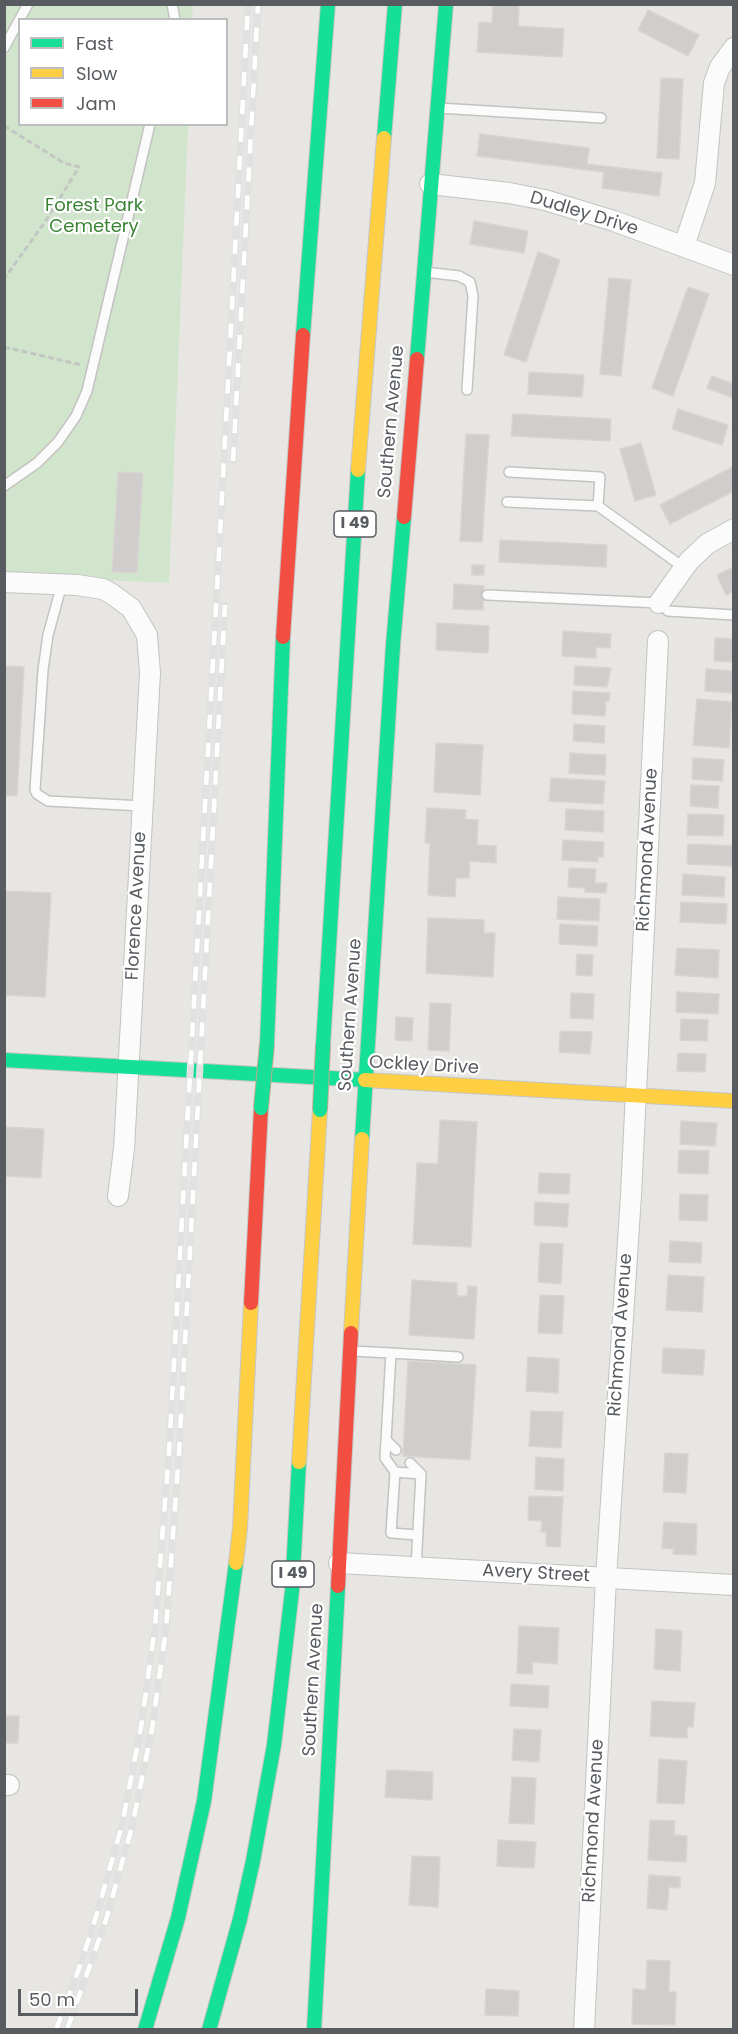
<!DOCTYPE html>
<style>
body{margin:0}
#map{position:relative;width:738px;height:2034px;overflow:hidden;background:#e8e6e2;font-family:Poppins,sans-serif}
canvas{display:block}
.frame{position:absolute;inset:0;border:6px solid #585c60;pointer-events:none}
.legend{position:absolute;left:18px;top:18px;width:210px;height:108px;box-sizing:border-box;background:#fff;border:2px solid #bcbebf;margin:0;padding:8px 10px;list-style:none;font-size:18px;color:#585c60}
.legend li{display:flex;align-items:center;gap:12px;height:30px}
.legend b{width:30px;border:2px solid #bcbebf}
.scale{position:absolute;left:18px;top:1989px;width:120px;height:27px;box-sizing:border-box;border:3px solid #585c60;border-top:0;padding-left:8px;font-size:18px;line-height:21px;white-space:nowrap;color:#585c60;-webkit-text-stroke:4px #fff;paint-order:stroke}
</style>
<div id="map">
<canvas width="738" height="2034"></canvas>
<div class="frame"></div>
<ul class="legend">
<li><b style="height:8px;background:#16e098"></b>Fast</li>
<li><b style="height:8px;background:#ffcf43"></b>Slow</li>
<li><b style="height:8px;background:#f24e42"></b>Jam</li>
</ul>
<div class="scale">50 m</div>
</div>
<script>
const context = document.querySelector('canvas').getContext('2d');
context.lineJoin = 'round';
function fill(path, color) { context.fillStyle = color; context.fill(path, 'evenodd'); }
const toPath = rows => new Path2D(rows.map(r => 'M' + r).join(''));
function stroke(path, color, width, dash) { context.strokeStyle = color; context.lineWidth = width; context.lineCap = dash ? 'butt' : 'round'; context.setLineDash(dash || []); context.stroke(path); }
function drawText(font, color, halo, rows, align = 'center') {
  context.font = font + ' Poppins,sans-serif'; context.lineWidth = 4.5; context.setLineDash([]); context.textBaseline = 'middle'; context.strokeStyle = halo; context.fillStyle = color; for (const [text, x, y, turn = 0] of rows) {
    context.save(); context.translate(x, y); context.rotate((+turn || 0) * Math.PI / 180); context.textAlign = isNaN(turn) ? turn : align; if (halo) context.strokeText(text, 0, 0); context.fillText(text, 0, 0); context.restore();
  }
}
fill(toPath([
 [5,5,193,5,192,19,20,20,20,124,188,125,169,583,5,576]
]), '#d1e5cc');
const building = toPath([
 [493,4,519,4,518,26,564,29,562,57,477,52,479,22,492,23,493,4],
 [648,10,699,35,688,56,638,30,648,10],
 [661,78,683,79,679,159,657,158,661,78],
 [480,134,589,148,587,164,662,173,659,196,602,188,604,172,477,156,480,134],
 [474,221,528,231,524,253,470,244,474,221],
 [538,252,560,260,526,362,504,355,538,252],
 [609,278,631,280,621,376,600,374,609,278],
 [688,287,709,294,673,396,652,388,688,287],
 [529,372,584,375,582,397,528,394,529,372],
 [712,376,734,384,733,398,707,388,712,376],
 [678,409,728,425,722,445,672,429,678,409],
 [513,414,611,419,610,441,511,436,513,414],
 [466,434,489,435,482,542,460,541,466,434],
 [641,443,656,495,635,501,620,449,641,443],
 [734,466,734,491,670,524,660,505,734,466],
 [118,472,143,473,137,573,112,572,118,472],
 [500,540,607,545,606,567,499,562,500,540],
 [472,565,484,565,484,575,472,575,472,565],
 [734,567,734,591,726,595,717,575,734,567],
 [454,584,484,586,483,610,453,609,454,584],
 [437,623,489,626,488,653,436,650,437,623],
 [563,631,611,634,610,648,596,647,596,658,562,656,563,631],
 [715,638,734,639,734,662,714,661,715,638],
 [4,666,24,667,17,796,4,795,4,666],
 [575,666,611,668,607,687,574,685,575,666],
 [706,669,734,671,734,693,705,691,706,669],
 [573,691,610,693,609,701,606,701,605,716,572,714,573,691],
 [697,699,732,702,729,748,693,745,697,699],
 [574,724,605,726,604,743,573,741,574,724],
 [436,743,483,745,480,795,434,792,436,743],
 [570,753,606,755,605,775,569,773,570,753],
 [693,758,724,760,722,781,692,779,693,758],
 [551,778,605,781,603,804,549,801,551,778],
 [691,785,719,786,718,808,690,806,691,785],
 [427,808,466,810,465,819,478,820,477,845,496,846,496,863,470,861,469,878,456,878,455,897,428,895,430,843,425,843,427,808],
 [566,809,604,811,603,832,565,830,566,809],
 [688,814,724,815,723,836,687,835,688,814],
 [563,840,604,842,603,857,598,857,598,862,562,860,563,840],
 [688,844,734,846,734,866,687,864,688,844],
 [569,868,596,869,595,883,607,883,606,893,585,892,585,888,568,887,569,868],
 [683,874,725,877,724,897,682,895,683,874],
 [4,891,51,893,45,997,4,995,4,891],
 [558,897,600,899,599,921,557,919,558,897],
 [681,902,727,904,726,924,680,922,681,902],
 [428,918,484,920,484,933,495,933,493,977,426,973,428,918],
 [560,924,598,926,597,946,559,944,560,924],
 [677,948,719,950,718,978,675,975,677,948],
 [577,954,593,955,592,976,576,975,577,954],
 [677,992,719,994,718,1014,676,1012,677,992],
 [571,993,594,994,593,1019,570,1018,571,993],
 [430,1003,451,1004,449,1051,428,1050,430,1003],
 [396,1017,413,1018,412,1041,395,1040,396,1017],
 [681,1019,708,1020,707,1041,680,1040,681,1019],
 [560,1031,592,1032,590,1054,559,1052,560,1031],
 [678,1053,706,1054,705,1072,677,1071,678,1053],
 [440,1120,477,1122,471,1247,413,1244,417,1163,438,1164,440,1120],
 [681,1121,717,1123,715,1146,680,1144,681,1121],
 [4,1127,44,1129,41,1178,4,1176,4,1127],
 [679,1150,709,1151,708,1174,678,1173,679,1150],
 [539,1173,570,1174,569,1194,538,1193,539,1173],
 [680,1194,708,1195,707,1221,679,1220,680,1194],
 [535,1202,569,1204,567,1227,534,1225,535,1202],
 [670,1241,702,1243,701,1263,669,1262,670,1241],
 [540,1243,563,1244,561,1284,538,1282,540,1243],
 [668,1275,704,1277,702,1312,666,1310,668,1275],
 [412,1280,457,1283,457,1296,467,1296,468,1286,477,1287,474,1339,409,1335,412,1280],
 [540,1295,564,1296,562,1334,538,1333,540,1295],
 [663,1348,705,1350,703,1375,662,1373,663,1348],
 [528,1357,559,1359,558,1393,526,1391,528,1357],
 [408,1361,476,1365,470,1460,403,1456,408,1361],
 [531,1411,563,1412,561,1448,529,1446,531,1411],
 [665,1453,688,1454,686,1493,663,1492,665,1453],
 [536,1457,564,1459,563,1491,535,1489,536,1457],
 [529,1496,563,1497,560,1547,546,1546,546,1532,541,1532,542,1521,528,1520,529,1496],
 [664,1522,697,1524,696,1555,673,1554,674,1549,662,1548,664,1522],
 [519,1626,559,1628,557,1664,533,1662,532,1674,517,1673,519,1626],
 [656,1629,682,1631,680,1671,654,1669,656,1629],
 [511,1684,549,1686,548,1708,510,1706,511,1684],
 [652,1701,695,1703,693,1727,687,1727,687,1738,650,1736,652,1701],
 [4,1716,19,1716,18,1743,4,1743,4,1716],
 [514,1729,541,1730,539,1762,512,1760,514,1729],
 [659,1759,687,1761,684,1804,657,1803,659,1759],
 [387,1770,433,1772,432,1800,385,1797,387,1770],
 [512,1777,536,1778,534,1824,509,1823,512,1777],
 [650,1820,675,1821,674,1835,687,1836,686,1862,648,1860,650,1820],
 [498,1840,536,1842,534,1868,497,1866,498,1840],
 [412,1856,440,1857,438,1907,409,1905,412,1856],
 [649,1875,680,1877,680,1888,669,1887,667,1910,647,1908,649,1875],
 [647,1960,670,1961,669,1992,676,1992,675,2025,632,2024,633,1989,646,1990,647,1960],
 [486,1989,519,1991,518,2016,485,2015,486,1989]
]);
fill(building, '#d0cecc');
stroke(building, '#d8d5d1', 1.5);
const lane = toPath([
 [172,4,175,20],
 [4,48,28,4],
 [439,108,601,118],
 [425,272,459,276,470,282,473,296,467,390],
 [509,472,600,477,598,506,683,567],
 [4,486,37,463,58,442,76,416,87,391,150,124],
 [507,502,598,506],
 [62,584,48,635,43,670,35,790,37,794,48,801,143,806],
 [487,595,659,603,668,611,734,615],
 [352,1351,391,1353,385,1458,395,1472,391,1533,418,1535],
 [391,1353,458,1357],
 [386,1440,396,1450],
 [410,1463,421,1474,416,1568],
 [395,1472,421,1474]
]);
const street = toPath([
 [430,184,509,193,545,200,614,221,734,265],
 [684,246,705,183,714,83,720,67,734,48],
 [4,582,77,585,103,589,112,594,131,608,147,635,150,673,124,1149,118,1196],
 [659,603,689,561,707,544,734,529],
 [339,1563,734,1585],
 [4,1785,9,1785],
 [584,2030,606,1578,631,1195,658,641]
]);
const fast = toPath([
 [384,138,395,4],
 [303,335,328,4],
 [417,359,446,4],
 [267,1044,283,637],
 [323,1045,358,470],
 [4,1060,365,1080],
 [362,1139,393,645,404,517],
 [145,2030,178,1918,204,1801,236,1563],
 [209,2030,240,1919,253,1861,274,1745,292,1591,299,1462],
 [314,2030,338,1586]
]);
const slow = toPath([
 [358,470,384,138],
 [365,1080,734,1101],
 [351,1333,362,1139],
 [299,1462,320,1110],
 [236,1563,240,1528,251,1303]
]);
const jam = toPath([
 [404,517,417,359],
 [283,637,303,335],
 [251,1303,261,1108],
 [338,1586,351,1333]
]);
stroke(lane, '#c3c3c2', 12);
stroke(street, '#c3c3c2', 22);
stroke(fast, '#c5c5c5', 16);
stroke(slow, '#c5c5c5', 16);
stroke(jam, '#c5c5c5', 16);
stroke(toPath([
 [4,126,64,163,79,167,47,219,4,279],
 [4,347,82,365]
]), '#c2c7c4', 3, [6, 3]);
stroke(lane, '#fcfbfb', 9);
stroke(street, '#fcfbfb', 20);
stroke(fast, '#16e098', 14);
stroke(slow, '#ffcf43', 14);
stroke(jam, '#f24e42', 14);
const rail = toPath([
 [233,461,258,4],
 [56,2030,80,1966,96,1917,122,1825,141,1727,155,1627,169,1452,219,553,248,4],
 [67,2030,106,1920,132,1827,152,1729,166,1629,179,1453,225,605]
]);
stroke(rail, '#e0e1e0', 7);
stroke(rail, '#fff', 4.5, [14]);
const fastBridge = toPath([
 [261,1108,267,1044],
 [320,1110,323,1045]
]);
stroke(fastBridge, '#bfab90', 16, []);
stroke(fastBridge, '#16e098', 14);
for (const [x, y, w] of [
 [355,524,42],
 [293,1574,42]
]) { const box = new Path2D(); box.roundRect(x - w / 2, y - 13, w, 26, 4.5); context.fillStyle = '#fff'; context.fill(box); stroke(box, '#585c60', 1.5); }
drawText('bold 16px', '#585c60', null, [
 ["I 49",355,524],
 ["I 49",293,1574]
]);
drawText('18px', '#3a8334', '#fff', [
 ["Forest Park",94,206],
 ["Cemetery",94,227]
]);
drawText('18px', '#585c60', '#fff', [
 ["Dudley Drive",584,214,17],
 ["Southern Avenue",392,422,-85],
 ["Richmond Avenue",648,850,-87],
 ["Florence Avenue",137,906,-87],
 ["Southern Avenue",351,1015,-86],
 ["Ockley Drive",424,1066,3],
 ["Richmond Avenue",621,1335,-86],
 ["Avery Street",536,1574,3],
 ["Southern Avenue",314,1680,-87],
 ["Richmond Avenue",594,1821,-87]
]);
</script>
